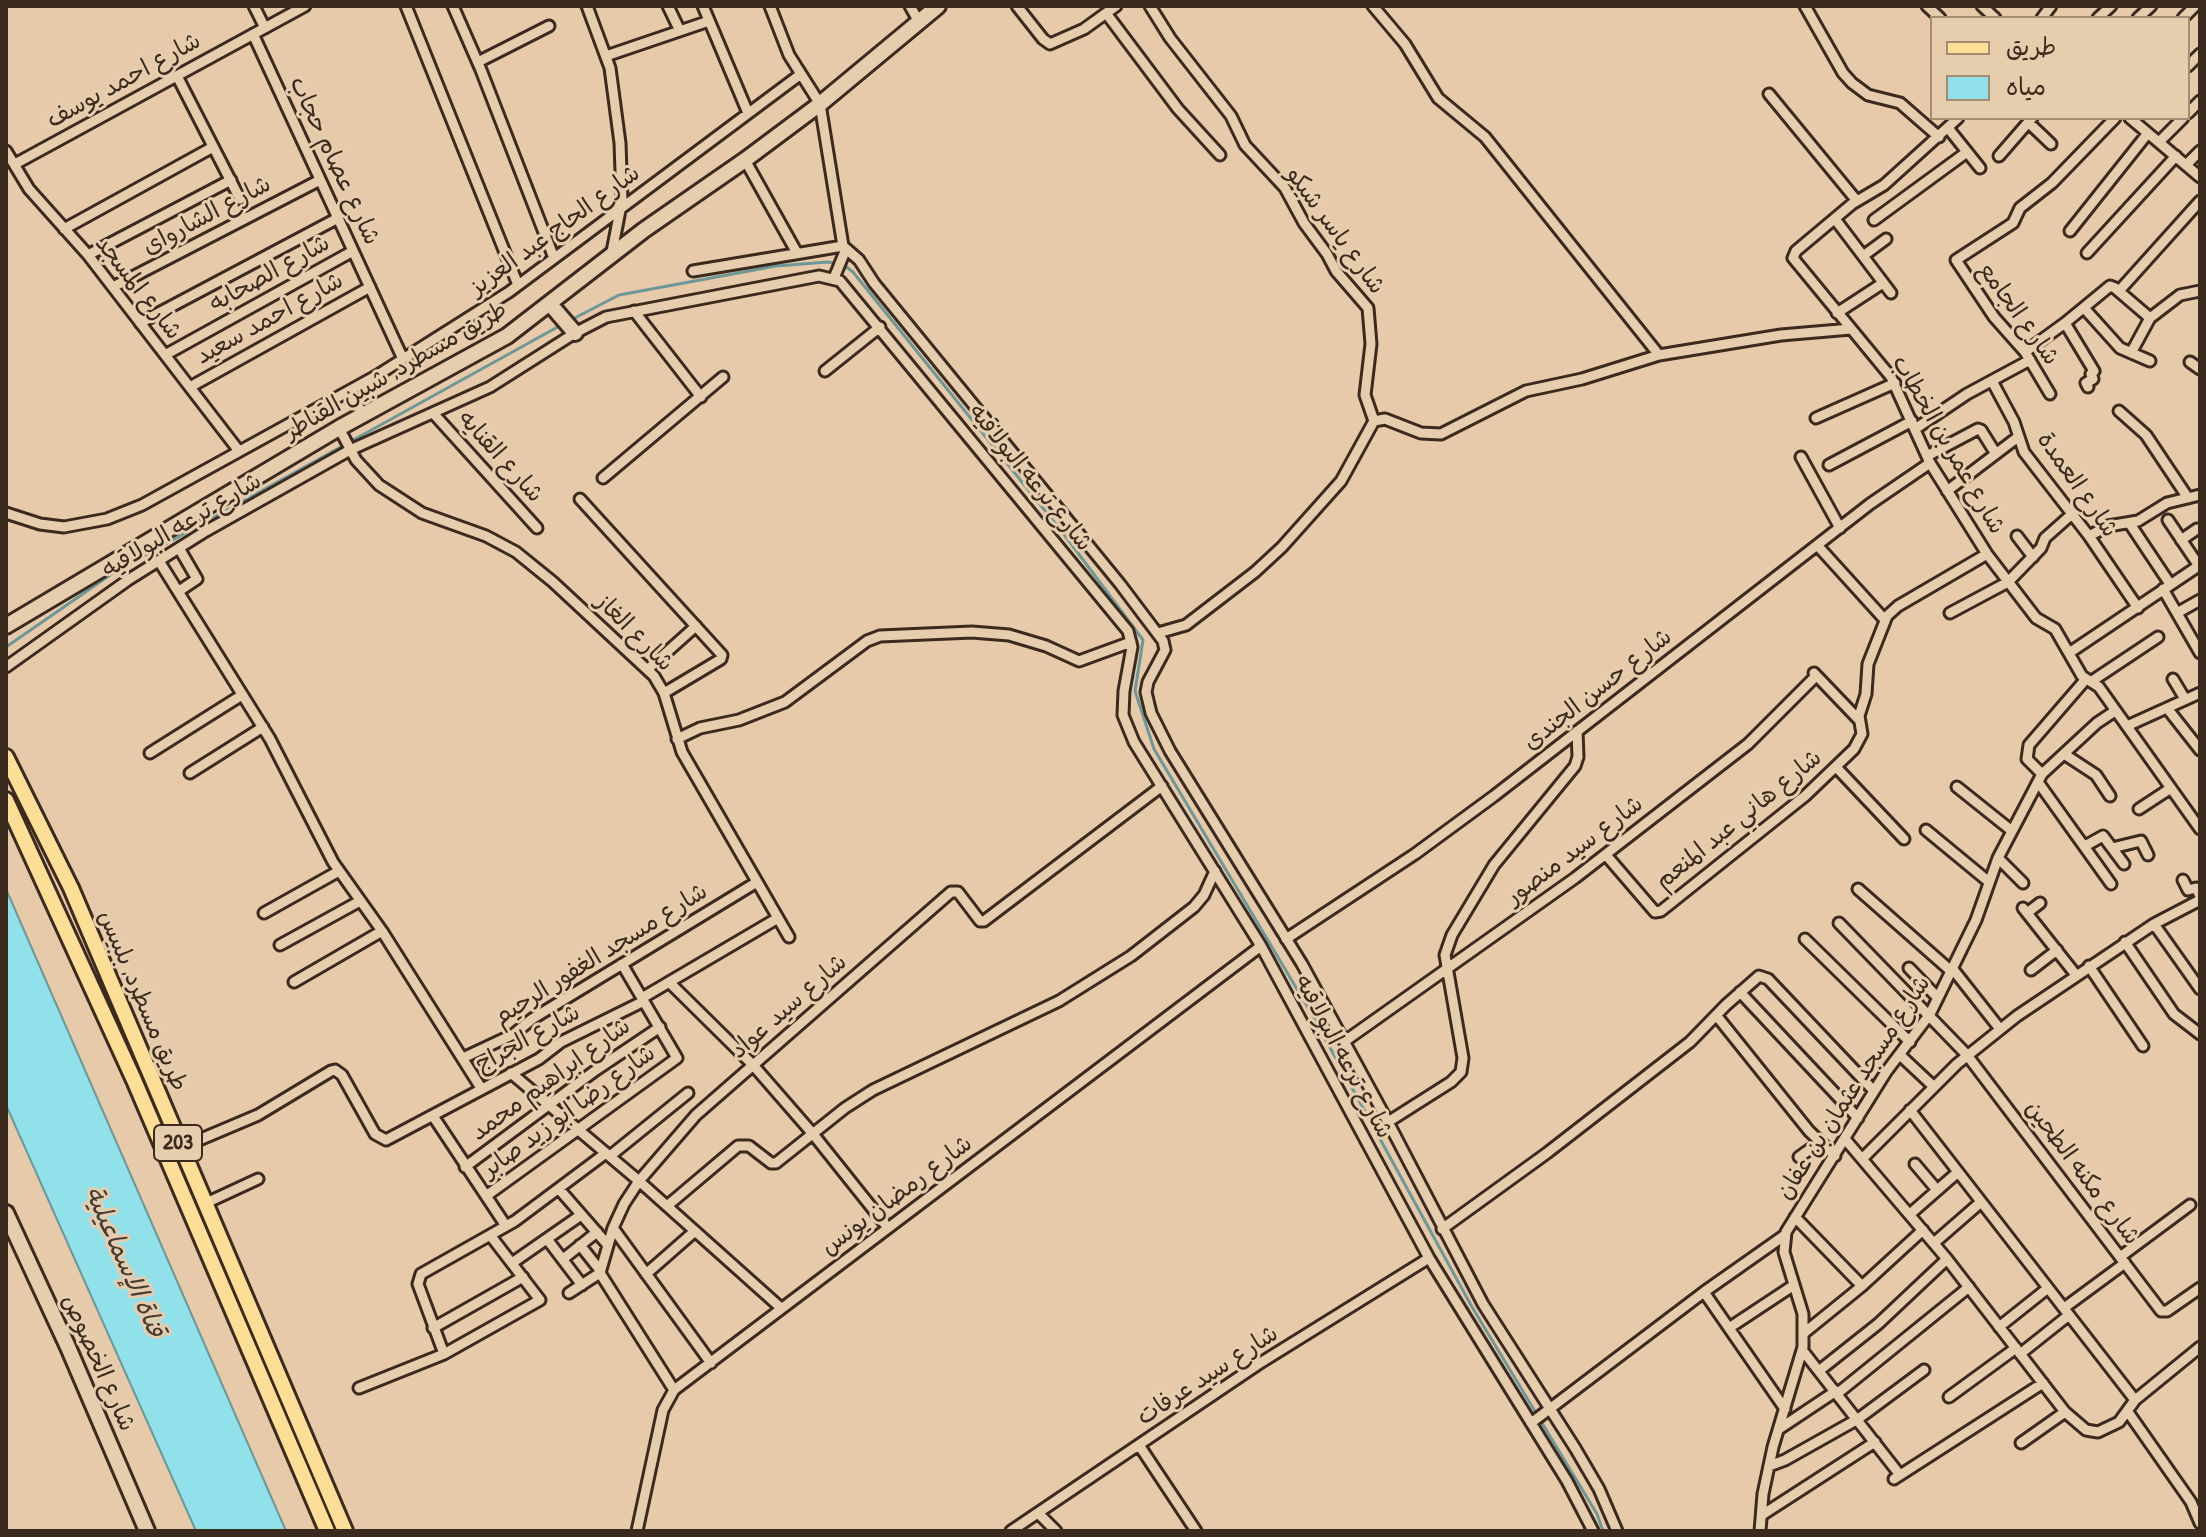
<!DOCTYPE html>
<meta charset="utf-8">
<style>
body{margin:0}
#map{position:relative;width:2206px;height:1537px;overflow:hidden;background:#e7caa9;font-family:"Patrick Hand","Playpen Sans Arabic",sans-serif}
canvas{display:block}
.frame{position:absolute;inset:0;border:8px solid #3b2a1e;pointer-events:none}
.legend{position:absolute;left:1930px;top:16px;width:260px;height:104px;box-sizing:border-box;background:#e5cdae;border:2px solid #a18c74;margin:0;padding:10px 14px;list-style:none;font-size:24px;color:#3b2a1e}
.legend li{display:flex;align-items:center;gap:16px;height:40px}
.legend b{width:40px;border:2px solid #a18c74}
</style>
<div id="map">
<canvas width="2206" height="1537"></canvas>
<div class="frame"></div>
<ul class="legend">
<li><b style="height:10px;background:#fcde96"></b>طريق</li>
<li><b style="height:22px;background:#90e1e9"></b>مياه</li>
</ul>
</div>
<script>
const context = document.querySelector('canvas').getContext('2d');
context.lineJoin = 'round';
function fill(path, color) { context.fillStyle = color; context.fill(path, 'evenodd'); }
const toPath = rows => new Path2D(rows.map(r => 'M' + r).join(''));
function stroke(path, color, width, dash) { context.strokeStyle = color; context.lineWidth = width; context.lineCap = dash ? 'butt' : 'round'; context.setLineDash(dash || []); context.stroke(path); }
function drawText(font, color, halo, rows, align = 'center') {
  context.font = font + ' "Patrick Hand","Playpen Sans Arabic",sans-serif'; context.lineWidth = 6; context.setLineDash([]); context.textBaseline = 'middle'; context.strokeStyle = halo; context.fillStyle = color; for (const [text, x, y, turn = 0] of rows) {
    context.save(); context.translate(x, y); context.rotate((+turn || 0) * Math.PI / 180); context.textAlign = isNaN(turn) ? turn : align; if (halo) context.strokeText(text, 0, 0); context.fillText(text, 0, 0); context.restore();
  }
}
const water = toPath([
 [6,889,286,1531,196,1531,6,1105,6,889]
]);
fill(water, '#90e1e9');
stroke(water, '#6e9898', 2);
stroke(toPath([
 [569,321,619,295,776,266,828,262,844,265,853,272,1063,533,1143,640,1135,691,1154,749,1310,1011,1472,1307,1597,1514,1603,1531],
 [6,647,113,573,563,324]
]), '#6e9898', 3);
const street = toPath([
 [254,6,265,28],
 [406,6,518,285],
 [453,6,481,70,554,258],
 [587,6,610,68,620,143,622,200,611,257],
 [668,6,680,31],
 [703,6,748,113],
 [770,6,789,55,820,104,843,246,859,260,874,283,1120,584,1163,641,1165,650,1148,682,1146,692,1151,713,1170,751,1302,964,1388,1122,1483,1304,1575,1448,1599,1489,1617,1531],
 [910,6,919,22],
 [1017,6,1043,39,1050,44,1084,29,1116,6],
 [1150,6,1170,38,1231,116,1245,145,1285,188,1304,223,1327,254,1336,271,1368,308,1371,344,1365,395,1374,421],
 [1373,6,1405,44,1438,98,1485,137,1659,355],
 [1805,6,1843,73,1852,83,1868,95,1900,103,1939,137],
 [1927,6,1940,18],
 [1982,6,1995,18],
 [1106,13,1178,109,1220,155],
 [2042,18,2051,6],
 [2098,18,2111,6],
 [2138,18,2151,6],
 [2183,18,2195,6],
 [253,34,403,359],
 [606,56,709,21],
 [478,62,549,26],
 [2188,66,2200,54],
 [177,76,240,199],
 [1769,94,1857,201],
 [2188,113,2200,101],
 [1958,118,1884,185,1852,204,1796,251,1793,258,1891,377,1930,463,1987,554,2036,618,2055,629,2082,676,2099,687,2200,829],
 [2130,118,2200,177],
 [2028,122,2051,144],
 [1948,128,1980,168],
 [2159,142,2183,118],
 [6,151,29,189,88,255,239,451],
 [1999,156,2032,118],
 [745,160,797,253],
 [15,164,305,6],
 [2186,165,2200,151],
 [1835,219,1891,293],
 [1874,220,1967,152],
 [64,229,213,147],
 [2070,231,2148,133],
 [2087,253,2176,156],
 [88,255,231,180],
 [1863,256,1886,239],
 [693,271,843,246],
 [834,278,846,249],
 [113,287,320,180],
 [2119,291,2200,201],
 [2084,308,2120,348,2150,361],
 [634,311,701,397],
 [1837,313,1883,283],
 [140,323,338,218],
 [2065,323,2094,371,2091,374,2093,379,2086,383,2088,387],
 [2025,352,2065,323,2110,286,2115,288,2150,318,2180,295,2200,291],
 [2131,353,2150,318],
 [165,355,353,251],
 [2190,362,2200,369],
 [825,371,880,327],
 [1992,381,2014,422,2024,452,2089,536,2138,608],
 [190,387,370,287],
 [351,390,363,416],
 [2050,394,2025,352,1994,317,1956,260,2013,223,2020,208,2052,183,2115,118],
 [2119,411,2146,435,2188,498],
 [433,413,537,528],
 [1816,418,1895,383],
 [339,428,356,460,379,485,422,513,486,536,516,552,553,582,654,676,664,693,682,752,789,937],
 [1915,429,1967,394,2030,360],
 [1927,456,1978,429,1981,430,1996,454],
 [1801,457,1840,528],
 [1829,465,1912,421],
 [603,478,723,377],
 [1947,491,2018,437],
 [580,499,722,655,721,659,664,693],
 [6,513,40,524,64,527,107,519,142,505,376,376,509,292,801,74],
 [2168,520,2199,566],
 [2130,524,2170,584],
 [2017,536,2033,557],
 [2089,536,2108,526,2138,521,2167,503,2200,495],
 [2181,540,2197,529],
 [1817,545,1885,620],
 [159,561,270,739,333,862,382,931,481,1088],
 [2163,589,2200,653],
 [179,591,197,579,179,548],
 [1950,613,2008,582,2041,548,2045,538,2072,514],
 [2177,613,2200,600],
 [1158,633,1186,625,1255,572,1282,547,1341,481,1374,421,1385,419,1421,433,1441,434,1526,391,1582,379,1659,355,1781,335,1851,329],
 [2069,653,2200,565],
 [6,667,128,580,206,531,350,450,490,387,575,333,606,317,819,276,840,281,1128,631,1132,647,1124,691,1123,715,1134,742,1261,946,1429,1258,1567,1481,1593,1531],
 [648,669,696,626],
 [1814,673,1859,720],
 [2173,679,2185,699],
 [2092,681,2158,637],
 [2167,708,2200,750],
 [2127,726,2200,693],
 [677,739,700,728,739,720,785,702,867,641,880,636,972,632,1009,635,1046,646,1079,661,1131,642],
 [150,753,242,695],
 [2064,754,2096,775,2110,796],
 [1836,767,1904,839],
 [190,773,263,727],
 [2042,774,2027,759,2029,745,2086,679],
 [2038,782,2111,884],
 [1957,787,2012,831],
 [2139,809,2171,788],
 [1926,830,1989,882],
 [2085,846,2103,836,2124,864],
 [2112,848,2141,841,2148,855],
 [1606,855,1655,912,1661,911,1805,796,1854,749,1862,734,1859,716,1866,694,1868,664,1887,616,1898,606,1987,554],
 [1998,858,2023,883],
 [2183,880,2188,890,2196,888,2200,896],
 [1858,889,1951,971],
 [2023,908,2076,975],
 [264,913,339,871],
 [2027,913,2040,903],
 [1839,923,1967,1055,2161,1311,2167,1311,2200,1288],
 [2154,924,2200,989],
 [1286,939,1415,854,1494,796,1870,504,1930,463],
 [1805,939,1910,1042],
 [2125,942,2174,1014,2200,1034],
 [280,945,360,901],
 [2089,966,2143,1046],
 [1909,968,1938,998],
 [1952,968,2000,1029],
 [2031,970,2057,950],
 [294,982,382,931],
 [669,982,753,1065,813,1134,888,1228],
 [1740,992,1858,1118],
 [642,998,778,918],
 [1716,1015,1809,1131,1835,1156],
 [1345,1041,1575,878,1748,744,1816,676],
 [1900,1055,1933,1086],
 [463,1058,514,1034,532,1019,757,882],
 [511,1073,639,1181,781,1308],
 [1910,1110,2135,1400],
 [433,1116,506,1226],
 [1388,1122,1451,1082,1461,1072,1463,1058,1445,955,1452,935,1494,865,1575,766,1578,757,1577,731],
 [1845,1139,1947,1259,2065,1412,2086,1430,2098,1432,2119,1422,2135,1400,2200,1347],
 [180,1148,258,1115,331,1071,335,1070,342,1075,375,1134,386,1140,539,1059,561,1042,644,1001],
 [610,1156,688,1093],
 [1799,1157,1820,1142],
 [1863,1158,1957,1064,2017,1016,2154,924,2200,900],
 [1915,1164,1937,1190],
 [465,1167,596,1070,660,1027],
 [559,1189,607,1244],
 [486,1196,677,1058,622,964],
 [204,1204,258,1179],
 [667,1206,738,1146,749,1146,771,1163,776,1163,845,1108,873,1090,1059,1001,1131,956,1194,907,1204,895,1215,871],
 [1910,1214,1958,1172],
 [1795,1217,1862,1286],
 [613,1228,711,1363],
 [1442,1229,1547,1153,1690,1042,1726,1005,1759,976,1768,979,1874,1091],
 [547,1239,582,1285],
 [1934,1243,1981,1202],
 [580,1245,599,1269],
 [2120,1257,2190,1205],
 [563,1259,597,1232],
 [512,1263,581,1215],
 [646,1274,695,1231],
 [1704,1292,1785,1409],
 [569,1293,600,1273],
 [2064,1308,2125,1263],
 [1999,1327,2048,1288],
 [433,1328,523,1277],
 [1729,1328,1794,1285],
 [1804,1333,1862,1286,1923,1230],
 [1803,1351,1900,1475],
 [444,1354,418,1284,421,1274,515,1221,606,1153],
 [2020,1354,2069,1315],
 [1820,1370,1878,1324,1947,1259],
 [359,1388,444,1354,540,1300,490,1235],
 [674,1390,600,1273,613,1228,624,1204,639,1181,696,1115,951,892,958,892,980,921,984,921,1162,786],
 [1838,1393,1969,1287],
 [1949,1397,2016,1348],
 [2128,1412,2191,1502,2200,1523],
 [1531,1423,1704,1292,1785,1235],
 [1779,1429,1836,1391],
 [2021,1443,2065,1412],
 [1139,1445,1196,1531],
 [1769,1466,1785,1460,1858,1419,1924,1370],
 [1894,1479,2043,1383],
 [1038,1513,1056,1531],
 [1762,1515,1875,1442],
 [637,1531,663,1410,674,1390,1261,946],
 [1011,1531,1257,1365,1429,1258],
 [1760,1531,1763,1494,1773,1447,1803,1347,1803,1314,1784,1252,1786,1232,1886,1072,1930,1014,1976,920,1998,858,2042,774,2097,723,2115,711]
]);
const secondary = toPath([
 [550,304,575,333],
 [6,626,339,428,507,336,644,230,745,160,820,104,938,6],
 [6,1213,68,1347,147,1531]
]);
const primary = toPath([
 [6,757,71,888,345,1531],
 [6,800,134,1080,327,1531]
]);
stroke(street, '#3b2a1e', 15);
stroke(secondary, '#3b2a1e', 20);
stroke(primary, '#3b2a1e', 20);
stroke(street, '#e5cdae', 9);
stroke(secondary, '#e5cdae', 14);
stroke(primary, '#fcde96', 14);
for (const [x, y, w] of [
 [178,1143,48]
]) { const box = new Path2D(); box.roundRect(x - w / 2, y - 18, w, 36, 6); context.fillStyle = '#e5cdae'; context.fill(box); stroke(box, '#3b2a1e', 2); }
drawText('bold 22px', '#3b2a1e', null, [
 ["203",178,1143]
]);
drawText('24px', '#3b2a1e', '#e5cdae', [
 ["شارع احمد يوسف",124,81,-29],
 ["شارع عصام حجاب",334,161,65],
 ["شارع الشارواى",207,216,-28],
 ["شارع الحاج عبد العزيز",555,231,-36],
 ["شارع ياسر شيكو",1335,231,54],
 ["شارع الصحابه",270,274,-29],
 ["شارع المسجد",138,288,52],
 ["شارع الجامع",2018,314,54],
 ["شارع احمد سعيد",270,319,-29],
 ["طريق مسطرد, شبين القناطر",396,371,-30],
 ["شارع عمر بن الخطاب",1948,445,60],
 ["شارع القنايه",500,457,48],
 ["شارع ترعه البولاقيه",1030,478,51],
 ["شارع العمدة",2077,485,55],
 ["شارع ترعه البولاقيه",182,526,-31],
 ["شارع الغاز",634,633,45],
 ["شارع حسن الجندى",1598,690,-38],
 ["شارع هاني عبد المنعم",1739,820,-39],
 ["شارع سيد منصور",1575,851,-37],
 ["شارع مسجد الغفور الرحيم",601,955,-32],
 ["طريق مسطرد, بلبيس",142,1001,67],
 ["شارع سيد عواد",789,1007,-41],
 ["شارع الجراج",528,1039,-29],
 ["شارع ترعه البولاقيه",1343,1057,62],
 ["شارع ابراهيم محمد",551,1080,-36],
 ["شارع مسجد عثمان بن عفان",1854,1088,-57],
 ["شارع رضا ابو زيد صابر",569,1112,-36],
 ["شارع مكنه الطحين",2082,1173,53],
 ["شارع رمضان يونس",897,1196,-37],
 ["شارع الخصوص",98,1363,66],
 ["شارع سيد عرفات",1208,1376,-33]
]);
drawText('italic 26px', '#443c32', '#e5cdae', [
 ["قناة الإسماعيلية",124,1262,66]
]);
</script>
